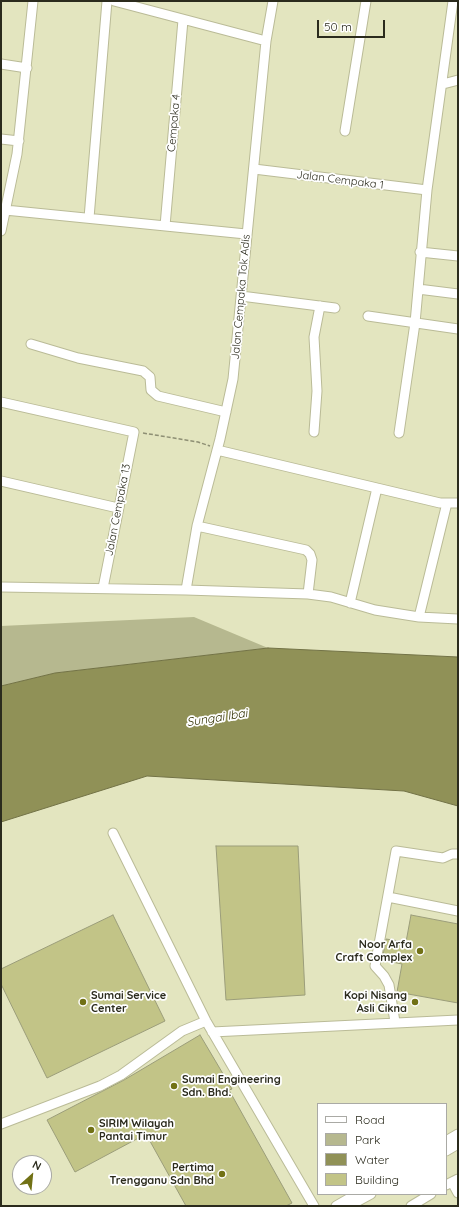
<!DOCTYPE html>
<style>
body{margin:0}
#map{position:relative;width:459px;height:1207px;overflow:hidden;background:#e3e5bf;font-family:Quicksand,sans-serif}
canvas{display:block}
.frame{position:absolute;inset:0;border:2px solid #2b2b1d;pointer-events:none}
.legend{position:absolute;left:317px;top:1103px;width:130px;height:92px;box-sizing:border-box;background:#fff;border:1px solid #aaaaa5;margin:0;padding:5px 7px;list-style:none;font-size:12px;color:#2b2b1d}
.legend li{display:flex;align-items:center;gap:8px;height:20px}
.legend b{width:20px;border:1px solid #aaaaa5}
.north{position:absolute;left:12px;top:1155px;width:40px;height:40px;box-sizing:border-box;background:#fff;border:1px solid #aaaaa5;border-radius:50%;rotate:27deg;font-size:11px;font-weight:700;line-height:16px;text-align:center;color:#2b2b1d}
.north::after{content:'';display:block;margin:auto;width:14px;height:18px;background:#717115;clip-path:polygon(50% 0,100% 100%,50% 72%,0 100%)}
.scale{position:absolute;left:317px;top:20px;width:68px;height:18px;box-sizing:border-box;border:2px solid #2b2b1d;border-top:0;padding-left:5px;font-size:12px;line-height:14px;white-space:nowrap;color:#2b2b1d;-webkit-text-stroke:3px #fff;paint-order:stroke}
</style>
<div id="map">
<canvas width="459" height="1207"></canvas>
<div class="frame"></div>
<ul class="legend">
<li><b style="height:5px;background:#fff"></b>Road</li>
<li><b style="height:11px;background:#b6b88f"></b>Park</li>
<li><b style="height:11px;background:#909157"></b>Water</li>
<li><b style="height:11px;background:#c2c487"></b>Building</li>
</ul>
<div class="north">N</div>
<div class="scale">50 m</div>
</div>
<script>
const context = document.querySelector('canvas').getContext('2d');
context.lineJoin = 'round';
function fill(path, color) { context.fillStyle = color; context.fill(path, 'evenodd'); }
const toPath = rows => new Path2D(rows.map(r => 'M' + r).join(''));
function stroke(path, color, width, dash) { context.strokeStyle = color; context.lineWidth = width; context.lineCap = dash ? 'butt' : 'round'; context.setLineDash(dash || []); context.stroke(path); }
function drawText(font, color, halo, rows, align = 'center') {
  context.font = font + ' Quicksand,sans-serif'; context.lineWidth = 3.5; context.setLineDash([]); context.textBaseline = 'middle'; context.strokeStyle = halo; context.fillStyle = color; for (const [text, x, y, turn = 0] of rows) {
    context.save(); context.translate(x, y); context.rotate((+turn || 0) * Math.PI / 180); context.textAlign = isNaN(turn) ? turn : align; if (halo) context.strokeText(text, 0, 0); context.fillText(text, 0, 0); context.restore();
  }
}
fill(toPath([
 [194,617,268,648,55,673,1,686,1,626]
]), '#b6b88f');
const water = toPath([
 [268,648,458,657,458,806,404,791,147,776,1,822,1,686,55,673,268,648]
]);
fill(water, '#909157');
stroke(water, '#727246', 1);
const building = toPath([
 [216,846,298,846,305,995,226,1000,216,846],
 [113,915,165,1021,47,1078,1,984,1,969,113,915],
 [411,915,458,924,458,1003,397,992,402,964,382,960,386,939,406,942,411,915],
 [200,1035,232,1089,229,1090,292,1203,286,1206,186,1206,146,1134,75,1172,47,1120,124,1080,200,1035]
]);
fill(building, '#c2c487');
stroke(building, '#9b9d7a', 1);
const minor = toPath([
 [114,1,266,41],
 [1,64,27,68],
 [443,84,458,80],
 [345,131,366,1],
 [1,139,19,141],
 [254,169,427,190],
 [5,210,246,234],
 [89,218,107,1],
 [165,226,183,20],
 [1,231,17,154,33,1],
 [420,252,458,256],
 [418,289,458,294],
 [241,296,335,308],
 [368,316,458,329],
 [31,344,78,358,143,371,150,377,151,390,158,396,226,412],
 [1,402,134,432,103,588],
 [314,432,317,391,314,337,320,306],
 [399,433,415,323,427,190,453,1],
 [217,450,440,503,458,503],
 [1,481,118,508],
 [197,526,306,550,310,554,312,560,308,594],
 [1,587,186,590,308,594,331,597,375,610,419,617,458,619],
 [186,590,197,526,220,439,233,379,266,41,273,1],
 [350,603,377,488],
 [419,617,447,503],
 [113,833,206,1021,314,1206],
 [388,897,458,911],
 [395,1022,389,985,384,976,375,966,396,851,443,858,452,854,458,854],
 [212,1032,458,1020],
 [1,1124,100,1086,121,1075,182,1031,206,1021],
 [446,1141,458,1134],
 [446,1151,458,1144],
 [452,1182,458,1193],
 [446,1185,458,1179],
 [336,1206,357,1194],
 [349,1206,371,1194],
 [411,1206,431,1194]
]);
stroke(minor, '#babb97', 11);
stroke(toPath([
 [143,433,198,442,210,446]
]), '#8e8f74', 1.5, [4, 2]);
stroke(minor, '#fff', 9);
for (const [x, y, r, color] of [
 [420,951,4,"#717115"],
 [83,1002,4,"#717115"],
 [415,1002,4,"#717115"],
 [174,1086,4,"#717115"],
 [91,1130,4,"#717115"],
 [222,1174,4,"#717115"]
]) { const dot = new Path2D(); dot.arc(x, y, r, 0, 2 * Math.PI); context.fillStyle = color; context.fill(dot); stroke(dot, '#fff', 1.5); }
drawText('11px', '#2b2b1d', '#fff', [
 ["Cempaka 4",174,123,-85],
 ["Jalan Cempaka 1",340,180,7],
 ["Jalan Cempaka Tok Adis",241,297,-85],
 ["Jalan Cempaka 13",118,510,-79]
]);
drawText('bold 11px', '#2b2b1d', '#fff', [
 ["Noor Arfa",412,945],
 ["Craft Complex",412,958],
 ["Sumai Service",91,996,"left"],
 ["Center",91,1009,"left"],
 ["Kopi Nisang",407,996],
 ["Asli Cikna",407,1009],
 ["Sumai Engineering",182,1080,"left"],
 ["Sdn. Bhd.",182,1093,"left"],
 ["SIRIM Wilayah",99,1124,"left"],
 ["Pantai Timur",99,1137,"left"],
 ["Pertima",214,1168],
 ["Trengganu Sdn Bhd",214,1181]
], 'right');
drawText('italic 12px', '#313000', '#fff', [
 ["Sungai Ibai",217,718,-9]
]);
</script>
